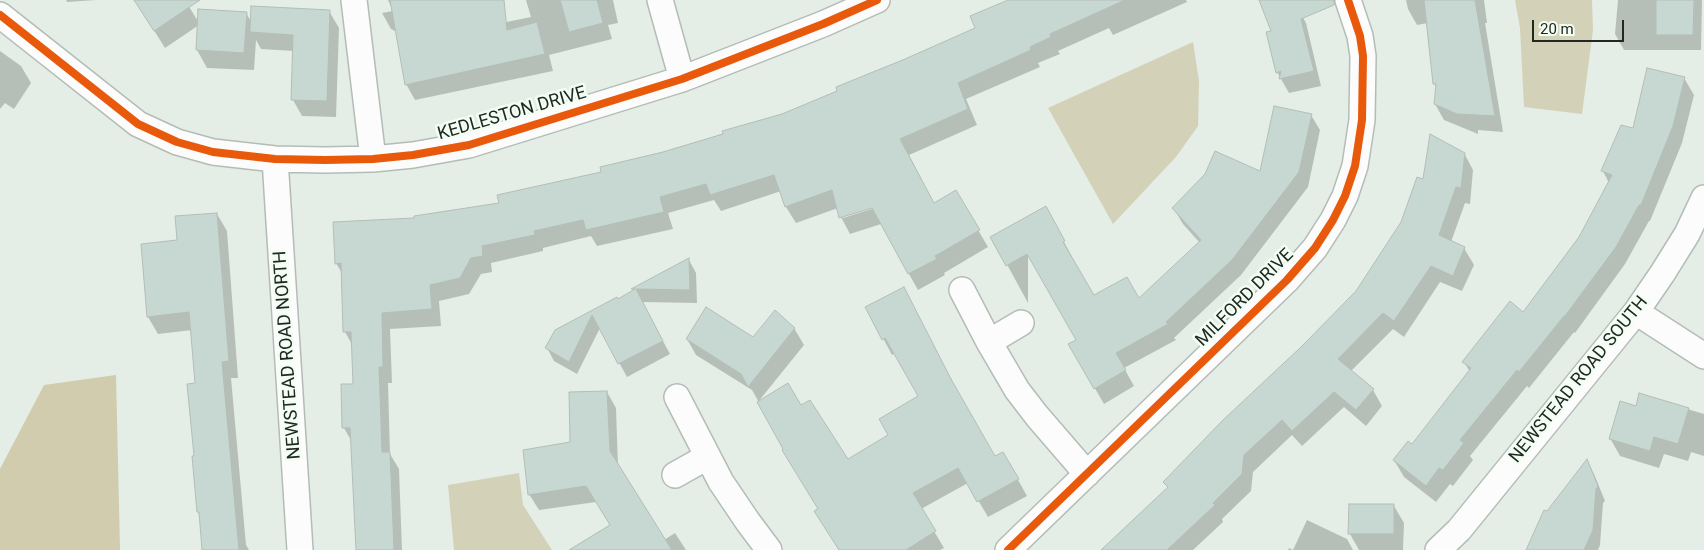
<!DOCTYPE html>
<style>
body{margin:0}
#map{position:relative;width:1704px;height:550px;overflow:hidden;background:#e4eee6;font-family:Roboto,sans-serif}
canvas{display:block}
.scale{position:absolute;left:1532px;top:20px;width:92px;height:22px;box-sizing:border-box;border:2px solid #212822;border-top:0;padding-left:6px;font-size:15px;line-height:18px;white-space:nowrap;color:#212822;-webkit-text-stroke:4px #f2fef4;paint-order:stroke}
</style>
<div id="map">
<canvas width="1704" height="550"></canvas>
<div class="scale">20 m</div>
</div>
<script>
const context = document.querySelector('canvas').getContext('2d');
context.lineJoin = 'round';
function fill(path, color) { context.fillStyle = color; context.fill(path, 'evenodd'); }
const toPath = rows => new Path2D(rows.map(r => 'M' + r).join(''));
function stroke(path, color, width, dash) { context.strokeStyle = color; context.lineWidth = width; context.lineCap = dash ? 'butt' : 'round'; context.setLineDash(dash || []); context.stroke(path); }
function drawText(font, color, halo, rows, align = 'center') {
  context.font = font + ' Roboto,sans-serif'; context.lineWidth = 5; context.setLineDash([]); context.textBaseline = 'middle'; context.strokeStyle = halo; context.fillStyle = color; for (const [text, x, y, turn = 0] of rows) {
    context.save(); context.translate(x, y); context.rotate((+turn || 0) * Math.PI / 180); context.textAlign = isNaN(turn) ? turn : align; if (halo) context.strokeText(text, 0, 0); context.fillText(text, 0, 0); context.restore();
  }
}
fill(toPath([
 [1515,0,1592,0,1593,30,1582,114,1524,107,1520,28],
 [1193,42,1199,81,1198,126,1176,157,1113,224,1048,108],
 [519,473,523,505,552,550,454,550,448,485]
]), '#d4d1b9');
fill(toPath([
 [116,375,120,550,0,550,0,469,44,385]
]), '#d0ccad');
fill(toPath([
 [66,0,96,0,67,2],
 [135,0,185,0,199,23,246,13,252,23,329,11,339,28,336,117,302,116,293,100,294,51,261,49,256,40,254,70,207,68,197,50,199,25,165,48],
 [388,0,425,0,482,27,531,17,526,0,613,0,618,23,608,25,612,39,549,55,553,71,415,100,406,84,397,32,391,29,382,13,393,11],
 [1018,0,1186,0,1187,2,1113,35,1109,28,1058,51,1060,54,1038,63,1040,67,966,99,977,125,909,155,934,205,956,192,988,247,944,273,945,275,918,290,881,224,850,234,841,217,838,208,796,223,786,207,781,191,721,211,714,200,668,213,673,229,597,246,591,236,543,248,543,251,491,263,492,272,481,274,469,294,439,301,441,326,390,329,392,383,388,383,390,454,399,469,402,550,357,550,352,442,344,428,354,385,353,346,345,332,343,275,336,263,415,220,500,204,782,115,839,92,977,29],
 [878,205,878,207,843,218,843,216],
 [1260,0,1289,0,1298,8,1306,23,1321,86,1289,93,1277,72,1273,32],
 [1406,0,1484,0,1487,23,1485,23,1503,132,1478,130,1478,134,1444,120,1435,104,1437,89,1434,83,1428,23,1417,25,1408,9],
 [1618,0,1702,0,1701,50,1624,50,1615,34],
 [0,51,21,66,31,83,14,109,5,103,0,109],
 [1684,78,1694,95,1682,143,1650,221,1649,221,1625,264,1575,333,1574,332,1529,388,1527,386,1470,456,1473,460,1453,486,1450,484,1436,502,1404,477,1394,460,1412,446,1470,372,1464,362,1523,314,1580,238,1609,183,1603,171,1633,130],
 [1311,115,1320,130,1308,187,1241,275,1174,338,1176,340,1124,368,1134,386,1104,404,1070,345,1077,340,1028,254,1028,303,992,237,1054,223,1072,257,1071,258,1093,297,1139,300,1200,243,1183,224,1174,209,1261,173],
 [1464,153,1473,170,1470,204,1465,203,1451,242,1464,248,1474,265,1462,291,1440,282,1404,337,1393,329,1351,371,1373,390,1382,406,1366,426,1344,407,1302,446,1292,435,1253,472,1251,491,1222,519,1223,522,1193,550,1102,550,1168,488,1165,483,1357,292,1402,223,1424,181],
 [217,214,227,231,238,378,231,378,246,545,249,550,203,550,200,516,198,512,195,457,196,385,192,330,158,334,148,317,178,241],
 [689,260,696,273,697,303,642,302,670,354,627,377,600,328,577,374,554,361,547,348,556,331,618,300,634,291,633,290],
 [912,305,960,396,995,458,1003,453,1027,496,988,517,968,483,921,509,944,548,940,550,840,550,819,509,752,390,696,355,687,339,754,339,794,328,804,345,758,402,801,406,847,461,890,436,920,396,895,353,892,355,867,308],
 [607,392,616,408,618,467,664,540,675,533,686,550,626,550,596,502,539,510,529,494,572,443],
 [1640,395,1704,414,1704,456,1691,452,1688,461,1664,454,1659,468,1620,456,1610,438,1636,408],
 [1587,461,1594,474,1605,501,1603,503,1600,545,1598,550,1529,550,1547,513],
 [1394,506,1404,523,1403,550,1359,550,1350,534],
 [1307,520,1347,539,1353,550,1288,550,1289,548,1293,550]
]), '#0003');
const building = toPath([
 [134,0,200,0,154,31,134,0],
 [390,0,504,0,507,30,537,22,545,54,405,85,390,0],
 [560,0,597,0,603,23,569,32,560,0],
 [1008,0,1125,0,1050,34,1051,37,1030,47,1031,50,958,83,968,109,900,139,934,203,956,190,980,230,935,256,937,259,908,274,872,208,839,218,832,190,785,207,774,175,710,195,706,184,660,197,664,212,586,230,583,220,534,231,535,235,482,246,483,256,471,258,460,278,430,285,432,309,382,313,383,367,379,367,382,452,390,452,394,550,356,550,350,428,342,428,341,384,353,384,351,332,343,332,341,263,335,264,333,222,414,218,414,216,499,203,497,195,601,172,600,167,663,152,723,134,722,131,782,114,837,91,836,87,905,59,975,28,970,16,1008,0],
 [1259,0,1334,0,1334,5,1301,19,1314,71,1279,79,1281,71,1276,73,1266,32,1271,31,1259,0],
 [1424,0,1475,0,1495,116,1457,114,1434,104,1436,84,1433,84,1424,0],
 [1656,0,1694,0,1693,35,1656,35,1656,0],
 [251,6,330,10,327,101,291,100,293,35,250,32,251,6],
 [198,9,247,12,244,53,196,50,198,9],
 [1647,68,1685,77,1673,126,1641,205,1639,205,1616,247,1565,316,1564,316,1519,372,1517,370,1460,440,1464,443,1443,470,1439,468,1426,486,1393,460,1408,441,1412,444,1471,368,1462,362,1510,301,1523,312,1579,237,1612,175,1601,171,1621,125,1633,128,1647,68],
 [1274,106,1312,114,1299,172,1232,260,1166,322,1168,324,1116,353,1126,370,1094,389,1068,344,1076,340,1027,254,1006,266,990,237,1046,206,1065,241,1063,242,1094,295,1127,277,1139,298,1201,240,1172,208,1205,174,1215,151,1260,171,1274,106],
 [1430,134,1465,153,1461,188,1456,187,1439,235,1465,247,1453,276,1431,266,1394,321,1383,313,1338,359,1374,389,1356,410,1334,392,1292,431,1282,420,1244,455,1242,474,1213,503,1215,505,1167,550,1101,550,1168,487,1163,482,1223,420,1301,347,1356,291,1401,222,1417,177,1423,179,1430,134],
 [217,213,229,361,222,362,239,550,202,550,199,512,197,512,192,456,194,456,187,384,195,383,189,312,147,317,141,244,177,240,175,216,217,213],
 [689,258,690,290,636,289,663,341,618,364,592,315,569,362,545,348,555,330,617,297,618,299,635,289,631,289,689,258],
 [904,287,951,379,995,456,1003,452,1019,479,977,502,958,468,913,493,936,531,906,550,839,550,814,511,818,509,782,450,783,449,757,402,788,383,801,405,810,400,848,459,888,435,879,419,918,396,885,338,882,340,865,307,904,287],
 [706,307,753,337,775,310,795,328,748,387,741,374,686,339,706,307],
 [607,391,610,451,672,550,569,550,610,525,586,486,528,495,523,450,570,442,569,392,607,391],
 [1639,393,1689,408,1678,444,1654,437,1650,451,1609,439,1620,401,1636,406,1639,393],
 [1587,459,1598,486,1596,489,1593,530,1584,550,1526,550,1544,510,1547,511,1587,459],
 [1349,504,1394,504,1394,534,1348,534,1349,504]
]);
fill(building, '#c6d8d1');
stroke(building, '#b3bdb8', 1);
const street = toPath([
 [354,0,373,159],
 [660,0,682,79],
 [0,15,138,124,177,142,213,152,275,159,325,160,373,159,413,155,469,145,682,79,823,24,877,0],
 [275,159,300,550],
 [962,290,989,342,1017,390,1037,416,1087,474],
 [1636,312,1704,356],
 [989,342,1021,323],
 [677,397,721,482,748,522,769,550],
 [675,475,707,457],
 [1008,550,1287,280,1315,248,1333,220,1345,196,1355,166,1362,120,1363,56,1360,36,1348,0],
 [1438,550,1459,530,1636,312,1662,274,1687,234,1704,198]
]);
stroke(street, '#b4bcb6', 28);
stroke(street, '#fbfcfb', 25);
stroke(toPath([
 [0,15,138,124,177,142,213,152,275,159,325,160,373,159,413,155,469,145,682,79,823,24,877,0],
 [1008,550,1287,280,1315,248,1333,220,1345,196,1355,166,1362,120,1363,56,1360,36,1348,0]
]), '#e8590c', 8);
drawText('18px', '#212822', '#f2fef4', [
 ["KEDLESTON DRIVE",512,114,-16],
 ["MILFORD DRIVE",1245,298,-45],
 ["NEWSTEAD ROAD NORTH",288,355,-94],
 ["NEWSTEAD ROAD SOUTH",1579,380,-51]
]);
</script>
